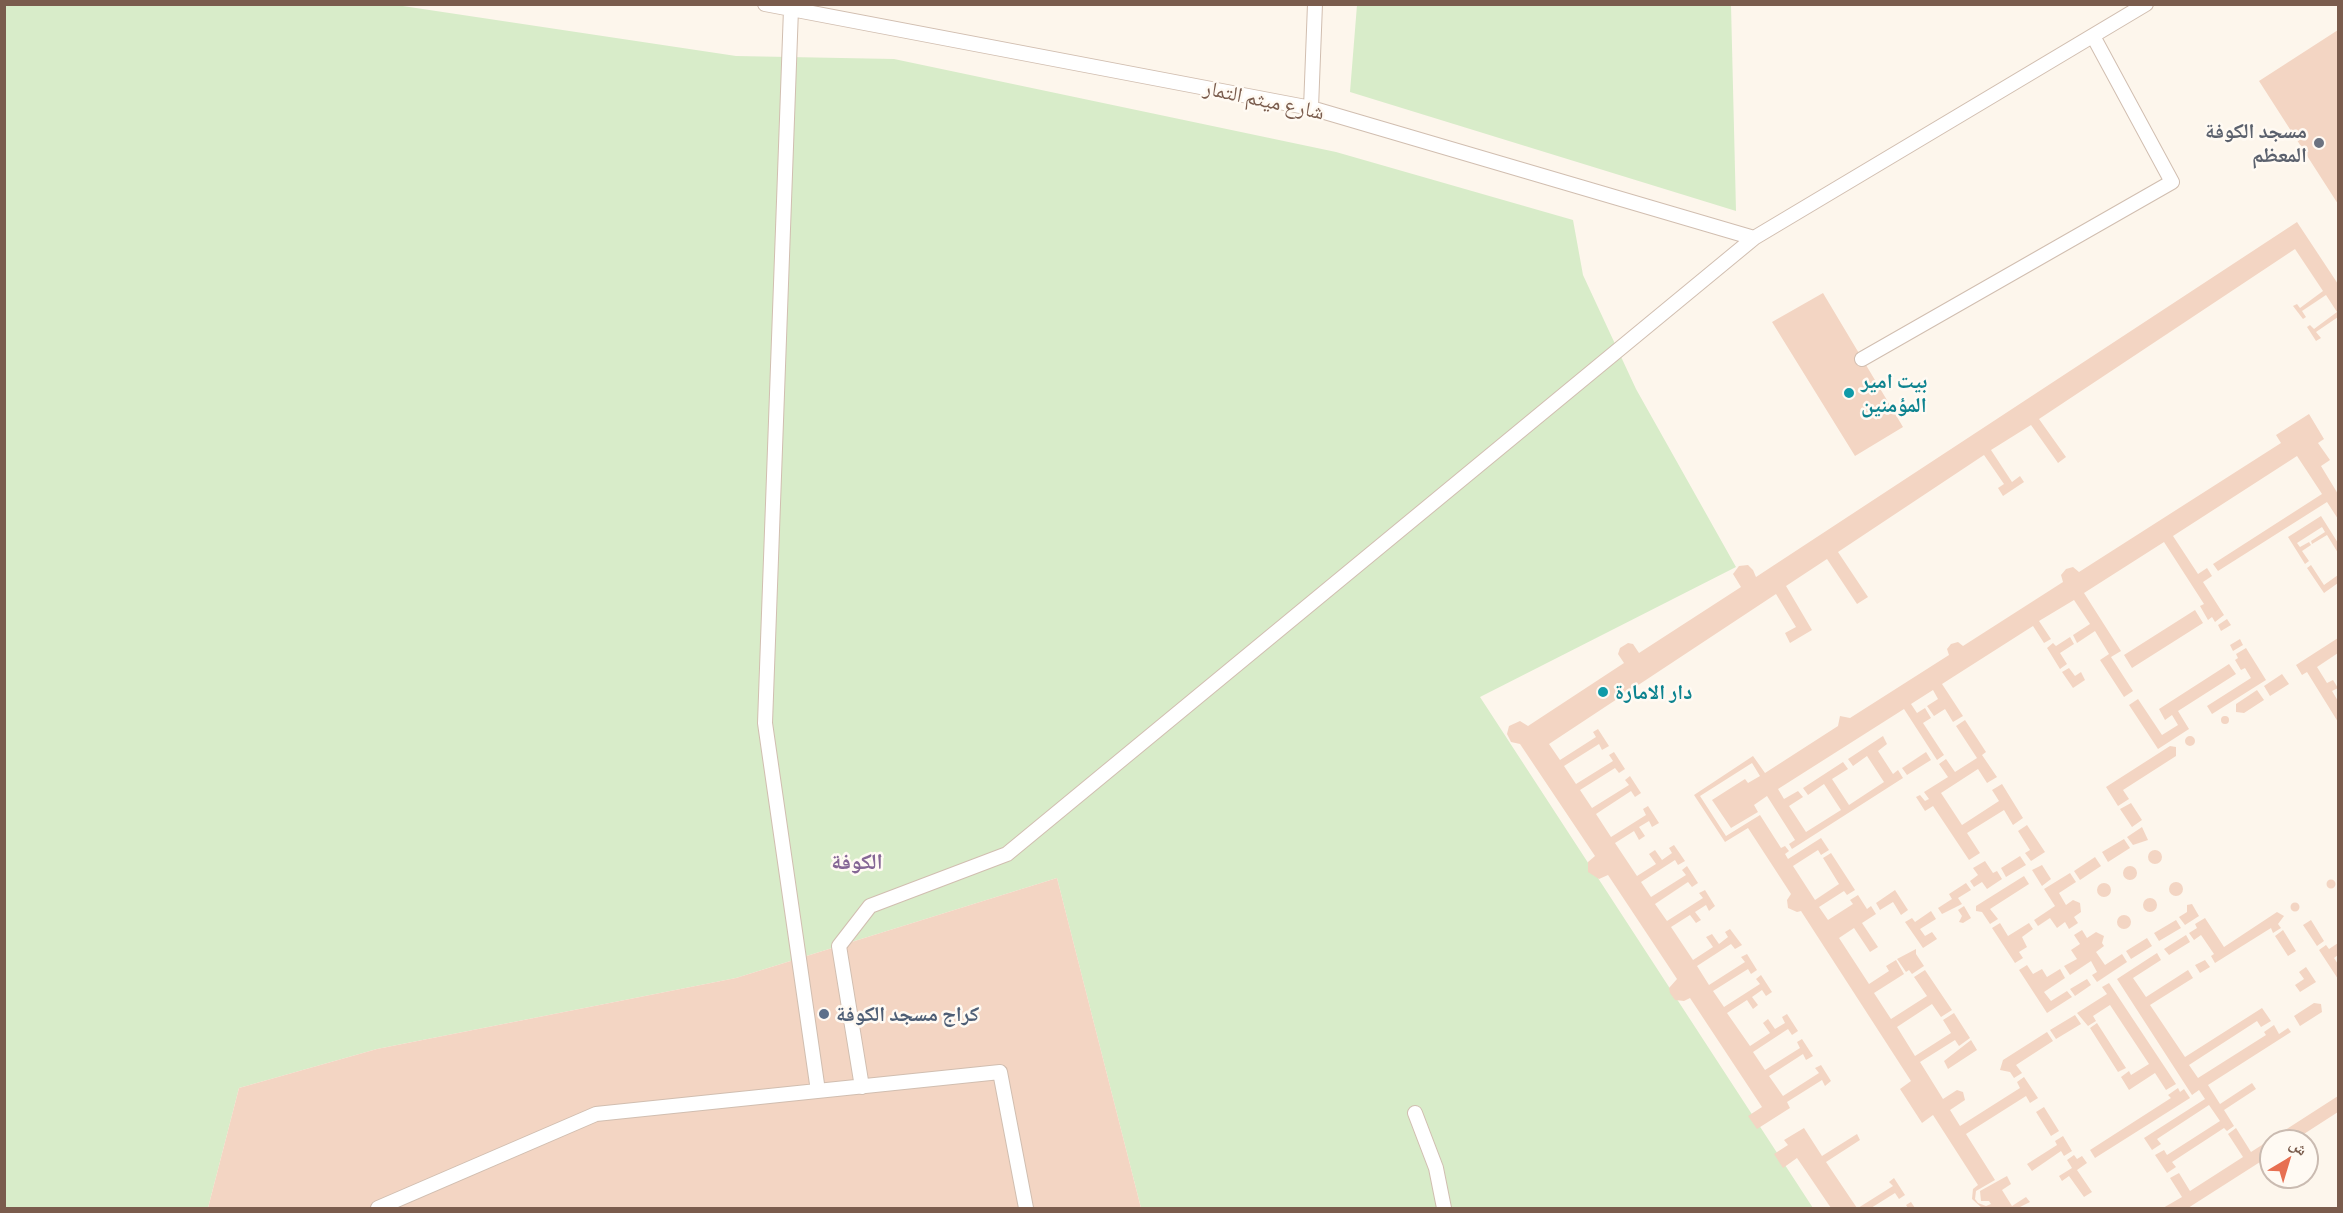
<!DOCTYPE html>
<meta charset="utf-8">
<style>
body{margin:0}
#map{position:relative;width:2343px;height:1213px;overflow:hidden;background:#fdf6ec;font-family:Commissioner,"Noto Naskh Arabic",sans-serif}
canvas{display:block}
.frame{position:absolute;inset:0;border:6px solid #7a5c4d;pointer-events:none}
.north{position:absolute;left:2259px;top:1129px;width:60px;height:60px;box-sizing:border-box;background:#fffaf3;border:2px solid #cabbb1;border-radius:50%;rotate:38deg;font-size:16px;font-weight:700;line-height:24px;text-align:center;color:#7a5c4d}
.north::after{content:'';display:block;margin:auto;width:21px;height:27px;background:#e76f51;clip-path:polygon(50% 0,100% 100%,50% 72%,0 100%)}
</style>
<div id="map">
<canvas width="2343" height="1213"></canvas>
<div class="frame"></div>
<div class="north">ش</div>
</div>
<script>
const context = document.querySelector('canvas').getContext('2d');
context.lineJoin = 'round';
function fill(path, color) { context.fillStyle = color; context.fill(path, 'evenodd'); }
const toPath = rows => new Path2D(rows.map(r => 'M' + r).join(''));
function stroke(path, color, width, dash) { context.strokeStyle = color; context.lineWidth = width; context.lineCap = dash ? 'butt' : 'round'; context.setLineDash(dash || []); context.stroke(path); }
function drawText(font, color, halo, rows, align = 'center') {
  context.font = font + ' Commissioner,"Noto Naskh Arabic",sans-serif'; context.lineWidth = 5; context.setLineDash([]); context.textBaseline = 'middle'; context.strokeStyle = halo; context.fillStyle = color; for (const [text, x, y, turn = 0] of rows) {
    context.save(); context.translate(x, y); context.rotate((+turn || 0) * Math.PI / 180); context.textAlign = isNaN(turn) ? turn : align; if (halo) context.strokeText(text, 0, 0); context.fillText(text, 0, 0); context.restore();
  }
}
fill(toPath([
 [5,5,396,5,736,56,894,59,1336,152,1573,220,1583,275,1636,389,1736,567,1480,697,1813,1208,1141,1208,1057,878,736,978,377,1049,239,1088,208,1208,5,1208],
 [1357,5,1731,5,1736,211,1350,92]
]), '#d8ecc9');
fill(toPath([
 [2338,30,2338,204,2259,81],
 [2297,222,2338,284,2338,317,2316,332,2321,338,2316,341,2307,327,2310,325,2314,329,2337,312,2326,295,2302,311,2306,317,2303,319,2293,306,2297,304,2300,308,2323,291,2295,249,2039,419,2066,457,2058,463,2031,425,1991,450,2012,482,2020,476,2024,482,2003,496,1998,488,2004,484,1984,455,1838,552,1868,597,1857,604,1827,559,1786,586,1812,630,1790,643,1785,633,1796,627,1776,594,1549,744,1560,760,1596,737,1593,732,1598,729,1609,746,1602,750,1599,744,1564,766,1576,784,1613,761,1609,755,1614,752,1625,769,1619,773,1615,768,1580,790,1592,808,1629,785,1625,780,1630,776,1641,793,1635,797,1631,791,1596,814,1611,837,1646,815,1643,809,1648,806,1659,823,1652,827,1649,821,1639,827,1645,836,1639,840,1634,831,1615,843,1637,876,1656,864,1649,854,1655,850,1662,860,1672,853,1669,848,1674,845,1685,861,1678,865,1675,860,1641,882,1651,897,1686,875,1682,870,1687,866,1698,883,1692,887,1688,882,1655,904,1667,921,1703,898,1699,893,1705,890,1715,906,1709,911,1706,905,1695,912,1701,920,1696,923,1690,915,1671,927,1693,960,1713,947,1706,937,1712,934,1719,944,1728,937,1725,932,1730,929,1742,945,1735,949,1731,944,1697,966,1709,985,1745,962,1741,957,1747,954,1757,970,1751,974,1748,969,1713,991,1724,1007,1760,984,1756,979,1761,975,1772,992,1766,996,1762,990,1752,997,1758,1005,1753,1009,1747,1000,1727,1013,1750,1046,1770,1033,1763,1023,1768,1019,1775,1029,1785,1023,1782,1017,1787,1014,1798,1031,1792,1035,1788,1029,1753,1052,1765,1070,1800,1048,1797,1042,1802,1039,1813,1056,1806,1060,1803,1054,1769,1076,1783,1096,1819,1073,1815,1068,1821,1065,1831,1081,1825,1086,1822,1080,1787,1102,1790,1108,1757,1129,1748,1116,1762,1107,1690,998,1684,1001,1675,1000,1670,993,1669,988,1677,979,1608,875,1599,879,1588,872,1588,862,1595,856,1520,744,1511,742,1507,734,1509,726,1520,721,1528,726,1624,663,1618,654,1620,648,1628,643,1633,644,1639,653,1741,587,1733,574,1739,566,1748,565,1753,570,1756,577],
 [1823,293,1903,427,1855,456,1772,322],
 [2309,414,2324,439,2318,443,2330,460,2321,466,2338,494,2338,519,2327,502,2218,571,2213,564,2322,494,2297,456,2173,536,2198,574,2207,568,2212,576,2203,582,2224,615,2215,622,2212,617,2208,620,2200,606,2204,604,2164,542,2084,593,2121,651,2111,657,2133,691,2124,697,2100,660,2109,654,2095,631,2077,643,2073,635,2090,624,2074,600,2039,621,2051,639,2044,643,2033,626,1942,684,1963,716,1953,722,1945,709,1934,716,1927,706,1938,699,1933,690,1911,704,1917,713,1925,708,1931,718,1923,723,1944,755,1937,760,1904,709,1778,789,1784,799,1798,791,1803,797,1789,806,1806,832,1841,810,1824,784,1808,795,1803,788,1843,762,1848,769,1832,779,1849,805,1884,782,1867,756,1853,766,1848,759,1883,736,1887,744,1878,751,1893,774,1898,770,1903,778,1792,849,1789,844,1795,840,1767,796,1754,805,1758,812,1731,828,1712,800,1745,779,1748,783,1760,776,1752,763,1700,796,1726,836,1760,815,1781,848,1785,846,1789,851,1785,854,1788,859,1821,838,1829,850,1821,855,1818,850,1793,866,1815,900,1839,884,1823,858,1831,853,1855,890,1847,895,1844,891,1819,907,1828,920,1853,904,1850,900,1858,895,1867,909,1871,906,1876,914,1862,923,1878,947,1870,952,1854,928,1839,938,1869,984,1889,971,1886,966,1896,960,1904,974,1874,993,1891,1019,1927,996,1914,977,1925,970,1952,1010,1941,1017,1932,1004,1897,1027,1915,1056,1951,1033,1943,1020,1954,1013,1970,1038,1959,1046,1955,1040,1920,1062,1943,1099,1957,1090,1963,1092,1965,1100,1950,1110,1960,1126,2020,1088,2017,1082,2024,1077,2038,1098,2030,1103,2026,1096,1966,1134,1995,1180,1976,1191,1975,1199,1978,1203,1986,1206,1991,1204,1989,1201,1981,1201,1980,1191,2007,1176,2011,1184,2002,1190,2012,1206,2026,1197,2030,1202,2018,1208,1982,1208,1972,1199,1973,1189,1978,1185,1933,1115,1922,1123,1900,1089,1911,1081,1801,911,1797,912,1788,908,1787,900,1791,894,1748,828,1725,842,1694,795,1753,756,1765,773,1838,726,1840,716,1850,718,1949,655,1947,649,1951,644,1958,642,1963,646,2063,582,2061,575,2066,569,2073,567,2079,572,2281,443,2276,435],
 [2321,516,2338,543,2338,553,2327,535,2312,544,2311,541,2325,532,2322,527,2297,543,2300,547,2309,542,2311,545,2302,551,2309,561,2305,564,2288,537],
 [2311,565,2324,585,2338,575,2338,583,2324,593,2307,568],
 [2195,610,2203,623,2132,668,2124,655],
 [2227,619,2231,625,2221,631,2218,625],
 [2070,637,2074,644,2060,653,2067,664,2060,669,2047,648,2053,643,2056,646],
 [2338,638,2338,653,2317,667,2327,683,2333,680,2338,688,2332,691,2338,701,2338,722,2307,672,2302,675,2296,665],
 [2240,639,2243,645,2233,651,2230,645],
 [2246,648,2266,680,2212,714,2207,706,2251,678,2245,668,2241,670,2235,660,2238,658,2236,654],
 [2229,664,2236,674,2178,711,2189,729,2158,749,2129,705,2138,699,2162,735,2178,725,2172,715,2165,720,2159,709],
 [2069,668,2075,676,2081,672,2085,680,2073,688,2062,672],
 [2282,674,2289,684,2270,696,2264,686],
 [2257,690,2264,700,2244,713,2236,712,2236,704],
 '2221 720a4 4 0 1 1 8 0a4 4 0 1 1-8 0Z',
 [1965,720,1986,752,1982,755,1997,777,1987,783,1978,769,1941,793,1962,825,1999,801,1992,790,2002,784,2023,818,2013,825,2004,810,1967,833,1980,853,1969,860,1933,806,1925,811,1916,797,1920,795,1925,801,1929,799,1924,792,1948,777,1939,764,1946,759,1955,772,1977,758,1956,726],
 '2185 741a5 5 0 1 1 10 0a5 5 0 1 1-10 0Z',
 [2170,746,2176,747,2176,756,2123,790,2129,799,2118,806,2106,787],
 [1926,752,1931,760,1907,775,1902,768],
 [2131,803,2142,820,2132,827,2120,809],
 [2027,825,2045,852,2031,861,2025,853,2030,850,2018,831],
 [2142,827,2148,840,2133,845,2127,837],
 [2124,839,2130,848,2108,862,2102,852],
 '2148 857a7 7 0 1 1 14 0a7 7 0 1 1-14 0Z',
 [2020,856,2026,865,2006,877,2001,868],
 [2095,857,2101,866,2080,880,2074,871],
 [1985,861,1993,873,1997,871,2002,879,1987,889,1982,882,1974,887,1970,881,1978,875,1973,868],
 [2042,865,2051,879,2042,886,2032,870],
 '2123 873a7 7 0 1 1 14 0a7 7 0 1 1-14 0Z',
 [2070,873,2076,882,2059,893,2066,905,2073,900,2080,903,2081,912,2074,917,2078,923,2069,929,2065,922,2057,928,2050,918,2038,926,2034,920,2055,906,2044,889],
 [2024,876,2029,884,1990,909,1998,919,1990,924,1982,912,1976,911,1976,906],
 [1057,878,1141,1208,208,1208,239,1088,377,1049,736,978],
 '2326.5 884a4.5 4.5 0 1 1 9 0a4.5 4.5 0 1 1-9 0Z',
 '2169 889a7 7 0 1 1 14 0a7 7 0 1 1-14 0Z',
 [1966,883,1971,890,1958,898,1962,904,1942,914,1938,908,1952,899,1949,894],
 '2097 890a7 7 0 1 1 14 0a7 7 0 1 1-14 0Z',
 [1895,890,1908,910,1901,915,1893,902,1880,910,1876,903],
 '2143 905a7 7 0 1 1 14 0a7 7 0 1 1-14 0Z',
 '2290.5 907a4.5 4.5 0 1 1 9 0a4.5 4.5 0 1 1-9 0Z',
 [2192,904,2199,916,2185,925,2179,917,2187,912,2187,905],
 [1964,906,1971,918,1963,923,1959,922,1962,916,1958,910],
 [1931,911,1936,919,1920,929,1925,936,1932,932,1937,939,1923,948,1905,922,1912,918,1915,922],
 [2277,912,2284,916,2278,924,2281,928,2273,933,2271,928,2215,963,2211,956,2214,954,2201,935,2194,940,2189,933,2197,928,2195,924,2205,918,2224,947],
 '2117 922a7 7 0 1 1 14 0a7 7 0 1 1-14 0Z',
 [2176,920,2181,928,2159,941,2154,933],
 [2311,920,2324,941,2317,946,2303,925],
 [2000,923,2008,936,2029,923,2033,929,2022,937,2027,947,2019,952,2023,958,2015,963,1992,928],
 [2082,930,2087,938,2096,932,2104,936,2102,943,2104,946,2096,952,2105,965,2122,954,2127,962,2097,982,2092,975,2097,972,2091,961,2070,975,2064,966,2077,959,2071,950,2080,944,2074,935],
 [2283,930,2296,951,2288,956,2275,936],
 [2186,935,2190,942,2169,955,2164,949],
 [2147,938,2152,946,2131,959,2126,951],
 [2338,943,2338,955,2334,958,2338,964,2338,979,2319,950,2326,945,2329,949],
 [1916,949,1916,954,1924,966,1912,974,1909,970,1906,972,1897,959],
 [2157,953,2161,960,2133,978,2146,997,2188,970,2193,978,2150,1005,2185,1057,2262,1008,2271,1021,2261,1027,2257,1021,2189,1065,2198,1078,2266,1035,2264,1032,2274,1025,2279,1034,2288,1028,2291,1032,2208,1085,2220,1104,2252,1083,2256,1089,2224,1110,2234,1126,2227,1131,2224,1128,2172,1162,2176,1167,2167,1173,2155,1155,2164,1150,2167,1155,2220,1121,2209,1105,2157,1139,2161,1144,2152,1150,2144,1138,2205,1099,2199,1090,2192,1095,2117,979],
 [2205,960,2210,967,2200,973,2195,965],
 [2027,965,2033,974,2042,969,2047,977,2060,969,2065,978,2044,992,2051,1001,2067,991,2072,997,2047,1013,2019,970],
 [2306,967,2316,982,2300,992,2295,985,2304,979,2299,972],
 [2087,979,2091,985,2075,996,2070,989],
 [2109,983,2176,1084,2166,1090,2155,1073,2129,1090,2121,1077,2129,1071,2131,1075,2149,1064,2110,1005,2093,1016,2096,1021,2088,1026,2077,1013,2107,994,2102,987],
 [2314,1003,2321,1004,2322,1012,2300,1026,2294,1016],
 [2075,1015,2081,1024,2056,1039,2050,1030],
 [2097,1023,2126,1068,2118,1072,2090,1028],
 [2047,1032,2053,1041,2016,1065,2022,1073,2014,1078,2010,1072,2000,1070,2003,1060],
 [1971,1040,1977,1050,1948,1069,1944,1061],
 [2178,1088,2180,1092,2184,1089,2190,1098,2095,1158,2090,1150,2171,1098,2168,1095],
 [2338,1096,2338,1112,2293,1141,2271,1141,2271,1155,2188,1208,2163,1208,2182,1197,2170,1178,2179,1173,2190,1191,2243,1157,2228,1134,2236,1128,2251,1152],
 [2044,1107,2059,1131,2051,1136,2036,1112],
 [1804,1128,1822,1156,1857,1134,1860,1140,1826,1162,1857,1208,1831,1208,1797,1158,1783,1168,1774,1154,1788,1145,1784,1140],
 [2063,1136,2072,1151,2064,1156,2061,1151,2032,1171,2027,1164,2057,1145,2055,1141],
 [2074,1155,2077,1159,2082,1156,2087,1163,2077,1170,2092,1192,2084,1197,2069,1176,2062,1181,2059,1176,2072,1168,2067,1160],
 [1894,1178,1905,1195,1899,1199,1895,1193,1871,1208,1858,1208,1893,1186,1889,1182],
 [1911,1202,1915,1208,1908,1208,1906,1205]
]), '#f3d5c3');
const lane = toPath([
 [765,4,1311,108,1754,238],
 [791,9,765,723,818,1091],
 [1311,108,1315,4],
 [1862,359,2172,182,2093,36],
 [862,1087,839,946,870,906,1007,854,1754,238,2146,4],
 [1415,1113,1436,1168,1444,1208],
 [378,1208,596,1114,1000,1072,1026,1208]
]);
stroke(lane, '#d1beb0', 16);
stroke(lane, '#fff', 14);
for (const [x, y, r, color] of [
 [2319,143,6,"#6b7280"],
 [1849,393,6,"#0f9aa8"],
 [1603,692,6,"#0f9aa8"],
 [824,1014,6,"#5c6f8a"]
]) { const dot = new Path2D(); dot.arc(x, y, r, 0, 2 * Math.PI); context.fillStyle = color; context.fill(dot); stroke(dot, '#fffaf3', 2); }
drawText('21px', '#7a5c4d', '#fffaf3', [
 ["شارع ميثم التمار",1264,100,12]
]);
drawText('bold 21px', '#5b616d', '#fffaf3', [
 ["مسجد الكوفة",2307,131],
 ["المعظم",2307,155]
], 'right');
drawText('bold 21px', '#0d838f', '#fffaf3', [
 ["بيت امير",1861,381],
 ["المؤمنين",1861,405],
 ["دار الامارة",1615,692]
], 'left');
drawText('bold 21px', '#4e5e75', '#fffaf3', [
 ["كراج مسجد الكوفة",836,1014]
], 'left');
drawText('bold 22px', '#846695', '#fffaf3', [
 ["الكوفة",857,862]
]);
</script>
